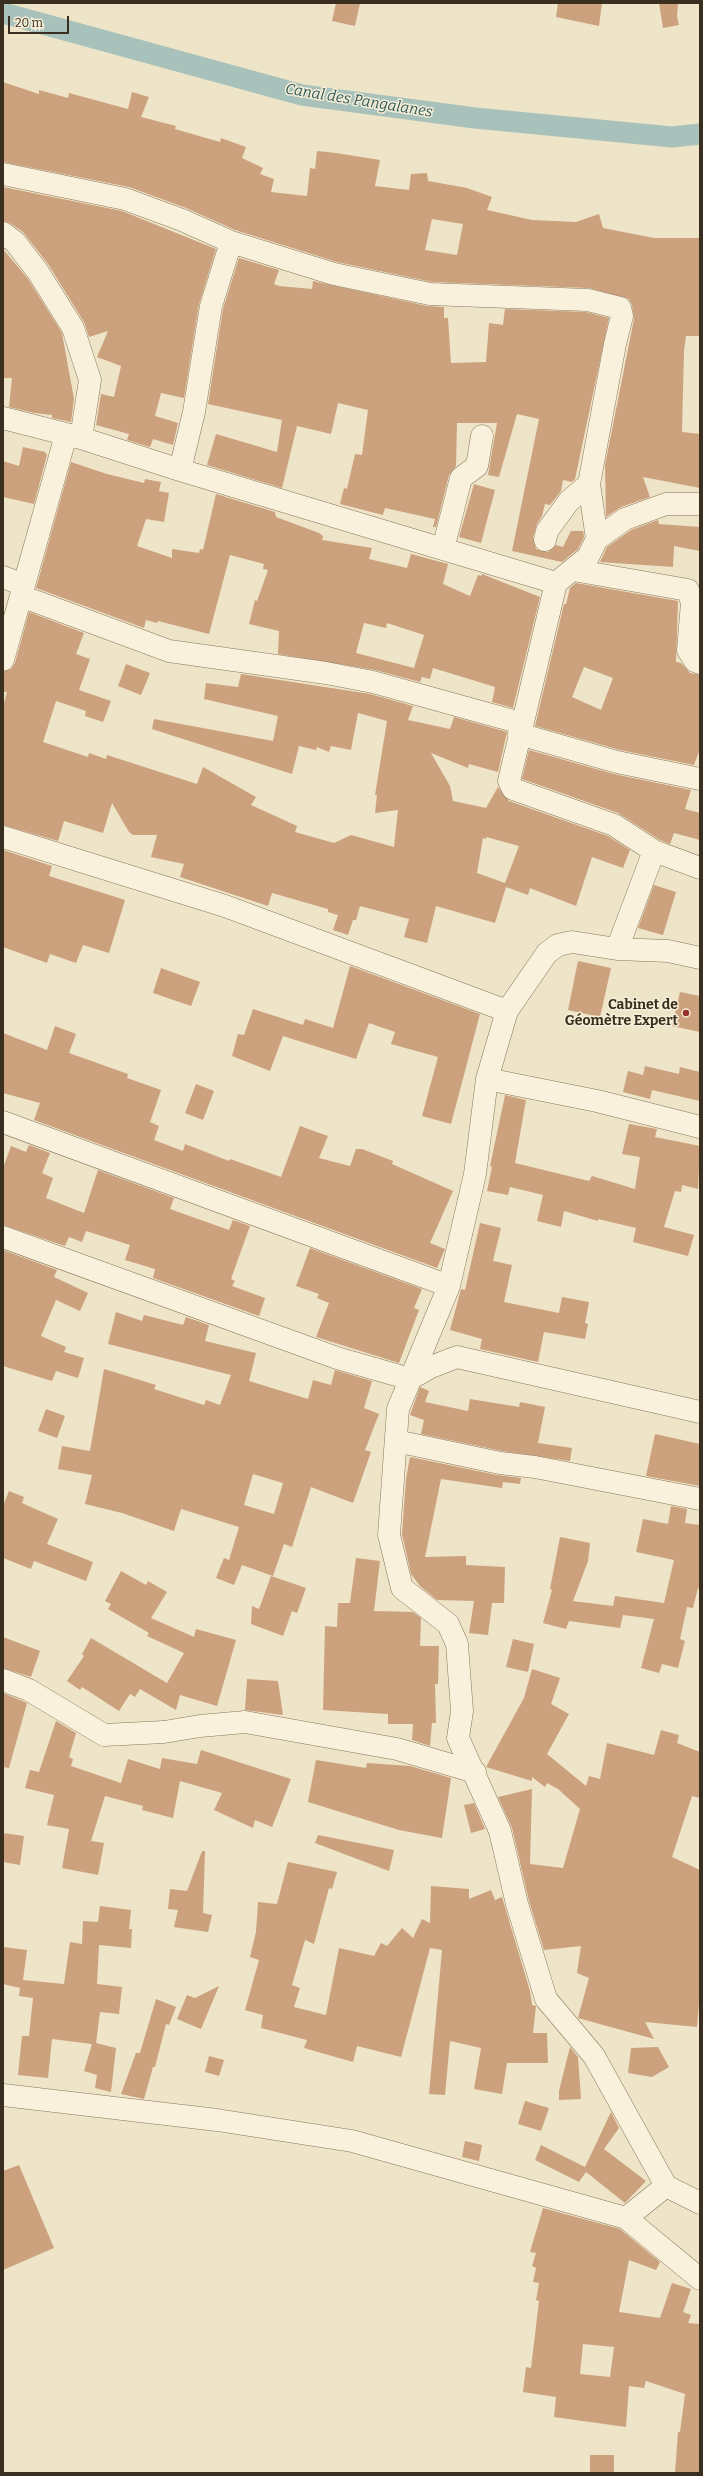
<!DOCTYPE html>
<meta charset="utf-8">
<style>
body{margin:0}
#map{position:relative;width:703px;height:2476px;overflow:hidden;background:#eee4c7;font-family:Bitter,serif}
canvas{display:block}
.frame{position:absolute;inset:0;border:4px solid #3a2e20;pointer-events:none}
.scale{position:absolute;left:8px;top:16px;width:61px;height:18px;box-sizing:border-box;border:2px solid #3a2e20;border-top:0;padding-left:5px;font-size:12px;line-height:14px;white-space:nowrap;color:#3a2e20;-webkit-text-stroke:3px #f6eed7;paint-order:stroke}
</style>
<div id="map">
<canvas width="703" height="2476"></canvas>
<div class="frame"></div>
<div class="scale">20 m</div>
</div>
<script>
const context = document.querySelector('canvas').getContext('2d');
context.lineJoin = 'round';
const toPath = rows => new Path2D(rows.map(r => 'M' + r).join(''));
function stroke(path, color, width, dash) { context.strokeStyle = color; context.lineWidth = width; context.lineCap = dash ? 'butt' : 'round'; context.setLineDash(dash || []); context.stroke(path); }
function fill(path, color) { context.fillStyle = color; context.fill(path, 'evenodd'); }
function drawText(font, color, halo, rows, align = 'center') {
  context.font = font + ' Bitter,serif'; context.lineWidth = 3; context.setLineDash([]); context.textBaseline = 'middle'; context.strokeStyle = halo; context.fillStyle = color; for (const [text, x, y, turn = 0] of rows) {
    context.save(); context.translate(x, y); context.rotate((+turn || 0) * Math.PI / 180); context.textAlign = isNaN(turn) ? turn : align; if (halo) context.strokeText(text, 0, 0); context.fillText(text, 0, 0); context.restore();
  }
}
stroke(toPath([
 [3,13,302,95,475,118,672,137,700,134]
]), '#a8c2bb', 21);
fill(toPath([
 [336,3,360,3,355,26,332,21],
 [558,3,602,3,599,26,556,17],
 [659,3,678,3,677,16,679,25,663,28],
 [3,82,39,94,39,90,68,98,69,93,128,109,132,92,149,97,141,117,176,126,175,129,220,142,221,138,246,147,242,158,263,168,260,174,274,179,271,192,307,196,310,168,315,169,317,151,336,153,380,160,375,186,409,190,411,174,427,173,428,181,467,188,492,197,487,210,532,220,576,222,599,214,603,228,654,238,700,238,700,336,686,336,684,351,682,432,700,434,700,488,643,477,650,497,621,507,606,517,605,465,634,319,632,305,629,299,589,288,432,282,337,262,235,230,186,208,129,187,3,162],
 [432,219,463,224,457,255,425,250],
 [3,187,122,211,216,249,199,304,184,398,161,393,155,416,178,423,173,445,153,439,150,447,127,440,129,434,96,425,101,394,114,397,121,366,97,357,108,331,89,337,84,322,48,264,23,232,10,223,3,221],
 [3,249,28,279,62,333,74,399,71,422,52,418,52,415,34,413,9,407,12,378,3,378],
 [239,258,279,270,274,284,279,286,312,289,313,281,427,306,444,307,444,318,448,318,451,363,486,362,489,323,503,325,505,309,586,312,609,318,575,479,572,482,563,480,561,491,550,505,545,504,542,516,537,524,533,537,536,549,548,552,556,545,563,547,571,531,583,531,584,537,578,549,562,562,512,551,539,419,517,414,499,477,488,475,497,423,457,423,456,466,449,475,436,527,433,527,435,519,385,508,383,515,340,504,344,488,347,489,355,454,362,455,368,410,338,403,331,434,297,426,282,488,207,465,216,434,277,452,282,420,208,404,223,309],
 [23,447,45,452,47,455,34,504,3,497,3,461,19,466],
 [71,462,107,474,144,483,145,479,161,482,159,491,169,493,164,522,146,519,137,546,172,558,172,549,199,553,200,549,203,550,216,494,275,512,276,517,319,533,323,536,322,540,372,548,369,559,407,568,411,554,448,564,443,584,470,596,478,575,481,576,482,574,540,597,513,708,492,702,495,687,433,668,430,679,422,677,420,682,375,670,278,654,279,631,249,624,255,600,257,601,268,570,263,569,264,564,230,555,209,634,158,621,157,623,146,620,144,628,36,588],
 [364,623,386,628,387,623,424,635,414,668,356,653],
 [474,484,495,490,481,543,459,537],
 [658,520,659,524,700,527,700,551,674,546,673,567,600,562,607,547,631,530],
 [576,583,678,601,676,662,681,663,690,673,700,675,700,749,694,765,620,750,535,726,564,604,566,604,570,588],
 [584,667,613,678,601,710,572,697],
 [29,612,84,633,76,654,90,659,79,690,111,701,103,722,85,716,86,711,56,701,43,742,88,757,89,753,106,759,107,755,197,784,203,767,256,797,251,805,297,826,295,832,334,843,351,835,394,847,398,810,375,813,377,795,375,795,387,721,358,713,351,750,331,746,329,752,317,747,316,750,299,746,292,774,152,729,154,719,273,741,278,716,204,699,206,683,238,687,241,674,370,694,413,706,408,720,450,729,454,717,507,732,498,772,469,764,468,768,431,753,450,786,453,801,486,808,498,787,509,801,608,836,630,850,623,868,592,857,576,906,530,888,528,895,506,887,495,923,436,906,427,943,404,937,409,919,360,906,356,920,353,920,348,935,333,930,338,915,328,912,328,909,272,893,268,906,180,877,184,864,151,857,157,835,133,835,129,832,112,803,103,833,64,821,58,841,3,825,3,707,7,692,3,692,3,672,11,669,15,663],
 [486,837,519,846,505,883,477,873,483,838,486,839],
 [126,664,150,673,141,695,118,686],
 [529,750,614,774,691,790,685,809,700,813,700,840,674,833,670,844,660,840,618,813,522,779],
 [3,850,52,866,49,876,125,900,109,953,83,945,76,963,50,954,47,963,3,947],
 [654,885,676,892,663,935,638,928],
 [578,961,611,968,600,1017,568,1010],
 [350,966,480,1014,451,1124,422,1116,438,1057,391,1044,395,1032,369,1023,356,1059,283,1036,270,1071,232,1056,238,1034,244,1035,253,1009,303,1025,305,1019,333,1028],
 [161,968,200,982,191,1006,153,993],
 [680,992,700,996,700,1032,672,1026],
 [55,1026,76,1034,69,1053,128,1074,127,1078,161,1090,150,1122,159,1126,154,1140,183,1151,185,1144,229,1161,230,1159,281,1177,300,1126,328,1136,319,1158,350,1166,356,1149,362,1149,393,1161,392,1164,453,1191,430,1243,445,1249,437,1268,34,1120,40,1103,3,1093,3,1033,47,1050],
 [645,1066,679,1074,680,1067,700,1072,700,1101,652,1090,650,1099,623,1092,628,1071,643,1075],
 [196,1084,214,1091,203,1120,185,1113],
 [505,1095,526,1100,515,1163,589,1181,592,1176,635,1189,640,1157,622,1154,629,1124,657,1129,655,1137,700,1146,698,1189,682,1185,681,1192,675,1191,664,1227,694,1235,688,1256,633,1242,636,1228,598,1219,598,1221,564,1211,561,1227,537,1221,543,1195,510,1187,508,1195,487,1191,492,1167,490,1166],
 [29,1145,50,1153,42,1173,53,1178,46,1198,84,1213,98,1170,174,1198,170,1209,229,1230,233,1220,250,1226,231,1279,235,1281,232,1286,265,1298,259,1316,153,1278,155,1269,125,1260,130,1245,86,1231,82,1242,69,1237,65,1246,3,1225,3,1168,11,1146,26,1152],
 [480,1223,501,1228,493,1261,512,1265,504,1302,559,1313,562,1297,589,1302,585,1323,588,1324,585,1339,544,1332,538,1362,480,1349,482,1339,450,1330,461,1289,465,1290],
 [310,1248,422,1289,414,1308,419,1310,399,1363,316,1337,329,1303,317,1298,319,1294,296,1286],
 [3,1250,57,1270,54,1277,88,1293,80,1311,56,1300,41,1336,66,1347,64,1352,84,1358,78,1378,56,1371,52,1381,3,1366],
 [116,1312,142,1321,144,1315,183,1325,186,1317,209,1325,205,1341,256,1353,249,1381,308,1399,313,1380,331,1385,335,1370,372,1381,364,1408,379,1414,365,1450,371,1452,353,1503,311,1487,292,1547,284,1544,273,1576,242,1565,234,1585,216,1578,224,1558,229,1560,239,1527,181,1509,174,1531,122,1513,85,1504,92,1475,58,1469,62,1446,90,1451,104,1369,156,1385,154,1389,204,1405,206,1400,220,1405,231,1375,108,1344],
 [253,1474,283,1483,274,1514,244,1505],
 [420,1387,429,1391,425,1402,468,1411,470,1399,519,1407,520,1402,545,1407,538,1443,572,1448,570,1461,502,1451,421,1434,424,1420,410,1415],
 [46,1409,65,1416,57,1438,38,1431],
 [655,1434,700,1444,700,1486,646,1476],
 [410,1457,497,1475,521,1478,520,1484,503,1482,502,1488,441,1479,425,1557,466,1556,466,1565,505,1567,504,1603,492,1603,488,1635,469,1633,474,1601,437,1600,420,1586,411,1574,402,1534,406,1479],
 [9,1491,24,1497,22,1503,58,1519,47,1544,93,1562,86,1581,34,1561,31,1569,3,1558,3,1506],
 [671,1506,687,1509,685,1523,700,1525,700,1589,698,1588,693,1608,687,1607,680,1639,685,1641,678,1668,662,1664,659,1673,641,1668,654,1619,623,1615,620,1628,569,1621,566,1629,543,1623,552,1590,550,1589,560,1537,590,1543,588,1561,573,1601,613,1606,615,1596,664,1603,674,1560,636,1552,643,1519,668,1524],
 [356,1558,380,1561,374,1611,413,1612,421,1618,420,1646,439,1646,438,1684,435,1684,436,1723,432,1723,430,1746,412,1740,413,1724,388,1724,388,1714,323,1710,325,1626,337,1627,338,1603,350,1603],
 [121,1571,146,1585,148,1581,167,1592,151,1618,194,1637,196,1629,236,1640,217,1706,180,1695,176,1710,140,1689,135,1697,130,1694,119,1711,82,1687,80,1690,67,1681,84,1656,82,1654,91,1638,167,1683,184,1653,147,1636,149,1633,108,1609,111,1604,105,1601],
 [271,1576,306,1588,297,1613,292,1611,283,1636,251,1624,252,1606,259,1609],
 [3,1637,40,1651,31,1677,3,1668],
 [513,1639,534,1644,528,1672,506,1667],
 [532,1669,560,1678,551,1704,569,1714,547,1754,586,1786,589,1776,600,1779,607,1743,654,1755,661,1730,679,1735,677,1743,700,1752,700,1798,692,1796,672,1857,700,1870,700,1992,697,2027,645,2022,654,2039,578,2018,589,1978,577,1973,581,1946,544,1950,529,1901,512,1828,498,1797,532,1789,530,1864,563,1868,580,1809,558,1789,547,1783,545,1787,532,1777,532,1781,486,1767,524,1698],
 [247,1679,278,1681,283,1715,245,1710],
 [3,1693,27,1703,9,1768,3,1767],
 [56,1721,76,1733,69,1757,73,1759,71,1766,121,1783,128,1759,160,1769,162,1758,197,1764,201,1750,291,1779,272,1827,255,1820,253,1828,214,1810,222,1793,180,1781,173,1818,142,1810,143,1806,105,1796,91,1841,104,1843,98,1875,62,1868,69,1829,47,1825,54,1795,25,1788,30,1770,39,1772],
 [316,1760,366,1768,367,1763,410,1766,451,1778,442,1838,399,1830,308,1802],
 [474,1803,485,1829,471,1833,464,1805],
 [3,1833,24,1836,20,1865,3,1862],
 [318,1835,394,1850,389,1871,315,1843],
 [202,1851,205,1851,203,1913,212,1915,208,1932,174,1927,178,1910,168,1909,170,1889,187,1891],
 [288,1862,337,1872,332,1889,329,1888,314,1944,305,1940,292,1985,300,1988,294,2007,326,2015,339,1948,374,1956,381,1943,387,1946,402,1928,413,1938,422,1919,430,1923,431,1886,469,1889,469,1899,491,1890,495,1900,502,1897,530,1991,532,2005,536,2006,533,2033,547,2033,548,2063,507,2063,502,2094,474,2089,481,2048,450,2041,445,2095,429,2094,442,1950,430,1948,401,2057,357,2046,353,2062,304,2048,307,2040,261,2028,263,2015,245,2010,259,1960,250,1957,256,1932,258,1902,277,1904],
 [100,1906,131,1910,129,1929,132,1929,131,1948,99,1945,97,1984,122,1987,119,2014,100,2012,96,2043,116,2048,111,2092,95,2088,97,2075,84,2071,92,2044,52,2039,48,2078,18,2075,22,2036,29,2036,33,1998,19,1996,20,1988,3,1984,3,1947,27,1950,23,1980,64,1984,70,1942,82,1944,83,1921,98,1922],
 [219,1986,201,2029,177,2019,187,1995,195,1998],
 [156,1999,176,2007,169,2025,166,2024,155,2067,153,2067,144,2099,121,2094,136,2053,140,2053],
 [570,2047,578,2057,581,2099,559,2100,559,2091],
 [658,2047,669,2067,652,2077,628,2073,631,2048],
 [209,2056,224,2060,219,2076,205,2072],
 [525,2101,549,2108,541,2131,518,2124],
 [611,2112,619,2128,604,2149,646,2181,625,2203,586,2172,579,2182,535,2160,541,2145,585,2167],
 [465,2141,482,2145,479,2161,462,2157],
 [19,2165,54,2248,3,2270,3,2171],
 [543,2208,620,2229,660,2262,656,2270,629,2260,619,2312,660,2318,672,2283,691,2289,683,2312,691,2315,688,2323,700,2324,700,2473,675,2473,678,2432,680,2432,685,2394,646,2381,644,2388,629,2386,626,2427,554,2417,556,2397,523,2392,526,2367,531,2368,539,2301,536,2300,539,2283,533,2282,536,2268,532,2266,536,2253,530,2252],
 [583,2344,614,2347,610,2377,580,2374],
 [590,2455,614,2455,614,2473,590,2473]
]), '#cca17e');
const minor = toPath([
 [3,174,125,199,182,220,231,242,334,274,430,294,588,300,620,308,622,316,615,344,589,484,569,501,547,531,545,540],
 [3,233,15,242,38,272,73,328,90,380,81,438],
 [3,418,81,438,180,470,556,583,588,557,597,539,625,519,666,504,700,504],
 [180,470,194,412,211,306,231,242],
 [589,484,597,539],
 [443,549,461,478,477,466,482,436],
 [573,570,688,590,692,603,688,650,695,661,700,663],
 [3,577,24,585],
 [556,583,509,781,513,789,614,825,654,851,617,949],
 [21,596,169,651,326,673,373,682,521,723],
 [3,660,66,435],
 [519,734,617,762,700,779],
 [3,837,225,906,507,1011],
 [654,851,700,868],
 [700,958,668,951,617,949,572,942,558,945,547,953,507,1011,487,1079,597,1101,700,1127],
 [487,1079,475,1174,449,1286,398,1409,389,1535,402,1588,448,1624,457,1644,462,1711,458,1738,500,1831,517,1904,546,1999,594,2056,666,2186,700,2203],
 [3,1122,449,1286],
 [3,1237,337,1358,410,1379,431,1367,457,1357,700,1412],
 [396,1441,500,1463,535,1467,700,1499],
 [3,1680,29,1690,104,1735,164,1732,200,1726,245,1722,397,1749,475,1772],
 [3,2095,217,2120,352,2141,626,2218,700,2279],
 [626,2218,666,2186]
]);
stroke(minor, '#8a765c', 23);
stroke(minor, '#f9f1db', 22);
for (const [x, y, r, color] of [
 [686,1013,4,"#98302d"]
]) { const dot = new Path2D(); dot.arc(x, y, r, 0, 2 * Math.PI); context.fillStyle = color; context.fill(dot); stroke(dot, '#f6eed7', 1.5); }
drawText('bold 14px', '#3a2e20', '#f6eed7', [
 ["Cabinet de",678,1005],
 ["Géomètre Expert",678,1021]
], 'right');
drawText('italic 15px', '#2f5a59', '#f6eed7', [
 ["Canal des Pangalanes",359,101,9]
]);
</script>
